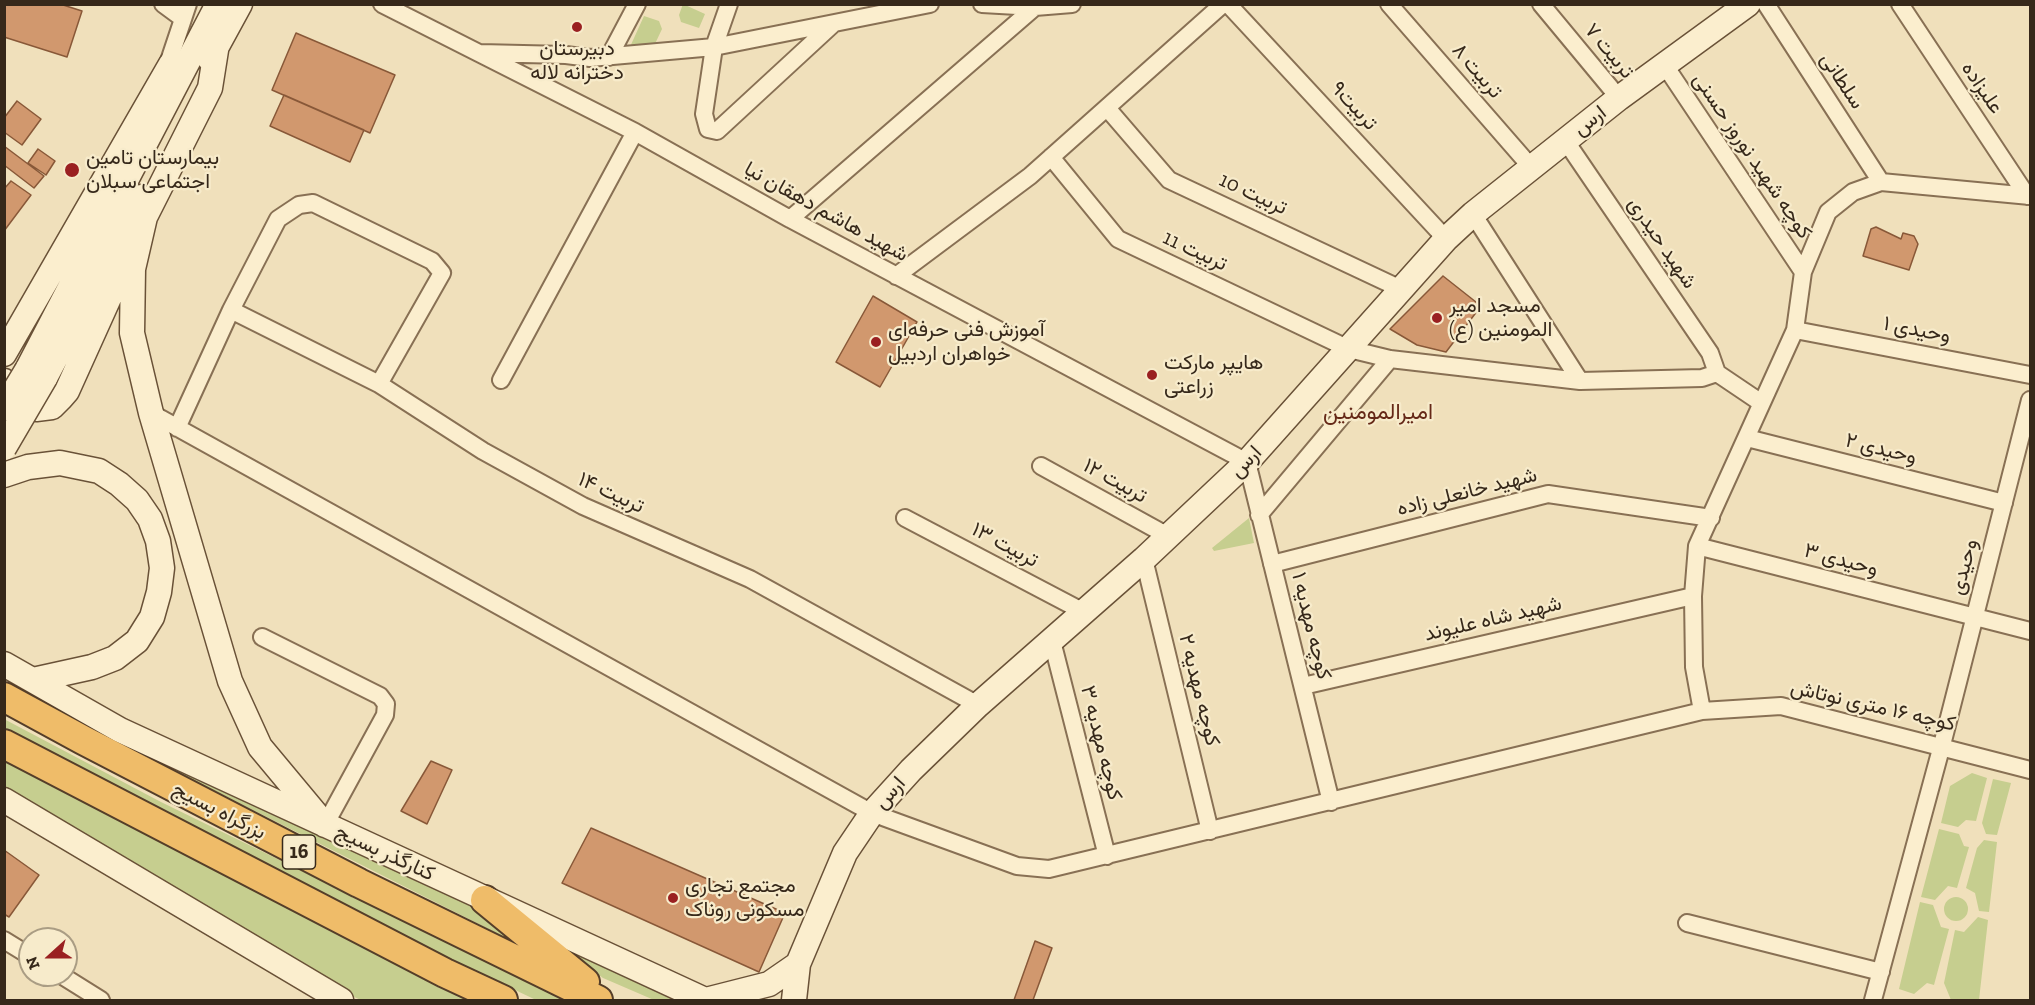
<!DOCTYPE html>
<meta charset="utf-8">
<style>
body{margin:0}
#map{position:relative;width:2035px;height:1005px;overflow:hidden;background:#f0e0bb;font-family:"Zilla Slab",serif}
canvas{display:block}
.frame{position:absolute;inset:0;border:6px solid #36281a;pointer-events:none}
.north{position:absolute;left:18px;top:927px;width:60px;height:60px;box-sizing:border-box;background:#f7ebcb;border:2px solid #aa9d84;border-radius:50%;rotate:249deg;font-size:16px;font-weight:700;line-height:24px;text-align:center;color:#36281a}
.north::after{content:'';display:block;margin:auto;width:21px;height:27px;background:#9a2021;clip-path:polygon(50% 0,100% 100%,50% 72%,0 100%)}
</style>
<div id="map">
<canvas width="2035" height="1005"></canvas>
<div class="frame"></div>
<div class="north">N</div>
</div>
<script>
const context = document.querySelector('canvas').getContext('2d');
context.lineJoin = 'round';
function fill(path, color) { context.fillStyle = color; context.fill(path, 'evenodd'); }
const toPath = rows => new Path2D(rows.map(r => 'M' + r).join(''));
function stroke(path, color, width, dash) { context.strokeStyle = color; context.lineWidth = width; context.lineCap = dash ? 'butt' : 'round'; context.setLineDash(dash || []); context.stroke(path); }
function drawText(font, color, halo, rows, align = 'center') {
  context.font = font + ' "Zilla Slab",Vazirmatn,serif'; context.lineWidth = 4.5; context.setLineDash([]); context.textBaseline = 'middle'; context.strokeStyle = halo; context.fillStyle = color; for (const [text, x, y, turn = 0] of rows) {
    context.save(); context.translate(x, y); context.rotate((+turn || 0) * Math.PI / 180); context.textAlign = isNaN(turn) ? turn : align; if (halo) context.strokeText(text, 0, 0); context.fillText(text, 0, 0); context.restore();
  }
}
fill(toPath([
 [683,4,705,14,699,28,681,22,679,15],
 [644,16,659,21,662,29,654,46,629,49],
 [1249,518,1254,543,1214,551,1212,548],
 [4,719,161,802,566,1000,536,1000,327,900,5,733],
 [136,751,481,910,540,955],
 [4,758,486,1000,361,1000,327,985,5,791],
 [1972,773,1987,778,1976,821,1966,820,1958,827,1941,823,1950,786],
 [1993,779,2011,783,1997,835,1986,834,1982,823],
 [1939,829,1959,834,1964,846,1969,847,1957,888,1948,886,1935,900,1921,897],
 [1984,840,1997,842,1989,912,1979,911,1975,893,1966,888,1977,848],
 '1944 909a12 12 0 1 1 24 0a12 12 0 1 1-24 0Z',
 [1920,902,1933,905,1941,927,1949,929,1934,985,1927,983,1914,994,1899,989],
 [1978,917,1988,920,1979,1000,1951,1000,1944,983,1955,930,1964,932],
 [552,940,686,1000,654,1000,603,978]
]), '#c6ce8f');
const building = toPath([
 [4,4,60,4,82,11,67,57,4,37,4,4],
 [296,33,395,75,370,133,272,90,296,33],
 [284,95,364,130,350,162,270,126,284,95],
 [17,101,41,119,22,145,4,132,4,118,17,101],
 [4,146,44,176,34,188,4,165,4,146],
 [38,149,55,161,46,175,28,163,38,149],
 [11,181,31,195,4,231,4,189,11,181],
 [1876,227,1901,239,1903,233,1914,236,1918,244,1909,270,1863,256,1871,229,1876,227],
 [1443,276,1481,306,1446,352,1417,345,1390,329,1443,276],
 [873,296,917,322,880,387,836,362,873,296],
 [431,761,452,770,427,824,401,811,431,761],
 [591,828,785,913,759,972,562,883,591,828],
 [4,850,39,875,9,917,4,914,4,850],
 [1035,941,1052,948,1033,1000,1014,1000,1035,941]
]);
fill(building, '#d1986e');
stroke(building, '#885838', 1.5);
const minor = toPath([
 [163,4,182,18],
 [382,4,635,132,790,219,1247,462,1331,802],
 [729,4,714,47,704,114,708,129,717,131,833,24],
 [982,4,1035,7,1072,4],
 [1228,4,1446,239],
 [1389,4,1531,167],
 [1541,4,1619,98],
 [1766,4,1881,182],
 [1900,4,2027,196],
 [480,53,566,55,590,58,714,47,930,4],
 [609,57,637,4],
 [1664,64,1803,272],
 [167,67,188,4],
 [1107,108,1169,180,1403,290],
 [1565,140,1710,353,1717,373],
 [1051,157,1118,239,1349,349,1390,359,1580,381,1702,378,1717,373],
 [1473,214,1580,381],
 [790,219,1035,7],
 [896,276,1030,176,1223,4],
 [231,310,379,384,483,451,583,506,750,579,978,705],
 [1795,330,2030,375],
 [1717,373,1760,402],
 [501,380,635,132],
 [151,413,872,813,1017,866,1049,869,1702,711,1694,667,1693,596,1697,546,1795,330,1803,272,1828,212,1853,192,1881,182,2030,196],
 [177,428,231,310,278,219,299,205,313,203,432,261,442,273,379,384],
 [1747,438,2004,503],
 [1041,466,1168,536],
 [1259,515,1390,359],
 [905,518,1084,612],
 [1697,546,2030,631],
 [1144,559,1210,831],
 [1272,564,1548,494,1711,518],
 [262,637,380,696,386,704,385,715,325,825],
 [1052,641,1107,856],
 [1303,686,1693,596],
 [1702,711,1781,706,2030,770],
 [1687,923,1881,972],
 [4,940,30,956],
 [61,975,101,1000],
 [1873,1000,1942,745,2030,400]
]);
const secondary = toPath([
 [217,44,210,88,145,217,133,269,132,333,151,413,230,681,260,747,325,825],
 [210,59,240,4],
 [4,354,171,64],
 [27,370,218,4],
 [45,378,141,197],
 [4,381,12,394,36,409,52,407,60,399,67,391,127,258],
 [4,475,28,467,60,463,99,471,119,484,137,500,150,519,158,541,162,568,159,592,152,617,137,641,115,658,92,667,33,680],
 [4,664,120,730,705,1000],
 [4,800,341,1000],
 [706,1000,769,984,798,964],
 [794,1000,798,964,845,853,872,813,911,770,978,705,1144,559,1247,462,1446,239,1473,214,1619,98,1748,4]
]);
const trunk = toPath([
 [4,697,83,740,359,883,598,1000],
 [4,744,445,973,503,1000],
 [485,900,585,982]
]);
stroke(minor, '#887054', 20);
stroke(secondary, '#695137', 27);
stroke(trunk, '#553e29', 32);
stroke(minor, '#fbeece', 16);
stroke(secondary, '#fbeece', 24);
stroke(trunk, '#efbc69', 28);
const secondaryBridge = toPath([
 [4,408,27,370],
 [4,448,45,378]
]);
stroke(secondaryBridge, '#695137', 27, []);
stroke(secondaryBridge, '#fbeece', 24);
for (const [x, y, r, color] of [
 [577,27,6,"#9a2021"],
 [72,170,8,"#9a2021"],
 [1437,318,6,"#9a2021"],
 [876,342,6,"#9a2021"],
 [1152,375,6,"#9a2021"],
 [673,898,6,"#9a2021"]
]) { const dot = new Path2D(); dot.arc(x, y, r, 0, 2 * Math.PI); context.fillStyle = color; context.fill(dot); stroke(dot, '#f7ebcb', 2); }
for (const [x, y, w] of [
 [299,852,33]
]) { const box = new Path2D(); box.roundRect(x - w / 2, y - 17, w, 34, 4.5); context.fillStyle = '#f7ebcb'; context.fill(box); stroke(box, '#36281a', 1.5); }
drawText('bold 20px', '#36281a', null, [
 ["16",299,852]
]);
drawText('21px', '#36281a', '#f7ebcb', [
 ["دبیرستان",577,49,"center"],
 ["دخترانه لاله",577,73,"center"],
 ["بیمارستان تامین",86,158],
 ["اجتماعی سبلان",86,182],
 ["مسجد امیر",1449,306],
 ["المومنین (ع)",1449,330],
 ["آموزش فنی حرفه‌ای",888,330],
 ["خواهران اردبیل",888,354],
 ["هایپر مارکت",1164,363],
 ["زراعتی",1164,387],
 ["مجتمع تجاری",685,886],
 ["مسکونی روناک",685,910]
], 'left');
drawText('21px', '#36281a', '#f7ebcb', [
 ["تربیت ۷",1609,51,50],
 ["تربیت ۸",1477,71,49],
 ["سلطانی",1842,81,57],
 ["علیزاده",1982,88,56],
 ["تربیت۹",1354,106,47],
 ["ارس",1590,121,-38],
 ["کوچه شهید نوروز حسنی",1752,156,56],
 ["تربیت 10",1253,194,25],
 ["شهید هاشم دهقان نیا",826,212,29],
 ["شهید حیدری",1662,243,56],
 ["تربیت 11",1195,251,25],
 ["وحیدی ۱",1917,330,11],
 ["وحیدی ۲",1881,449,14],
 ["ارس",1246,462,-46],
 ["تربیت ۱۲",1115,481,29],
 ["شهید خانعلی زاده",1467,492,-14],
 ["تربیت ۱۴",611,493,25],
 ["تربیت ۱۳",1005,545,28],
 ["وحیدی ۳",1841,560,15],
 ["وحیدی",1964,567,-75],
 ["شهید شاه علیوند",1493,619,-13],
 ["کوچه مهدیه ۱",1311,626,76],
 ["کوچه مهدیه ۲",1199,690,76],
 ["کوچه ۱۶ متری نوتاش",1873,706,13],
 ["کوچه مهدیه ۳",1101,743,76],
 ["ارس",890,793,-48],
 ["بزرگراه بسیج",219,811,27],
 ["کنارگذر بسیج",385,853,25]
]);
drawText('22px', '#652817', '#f7ebcb', [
 ["امیرالمومنین",1378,413]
]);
</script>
